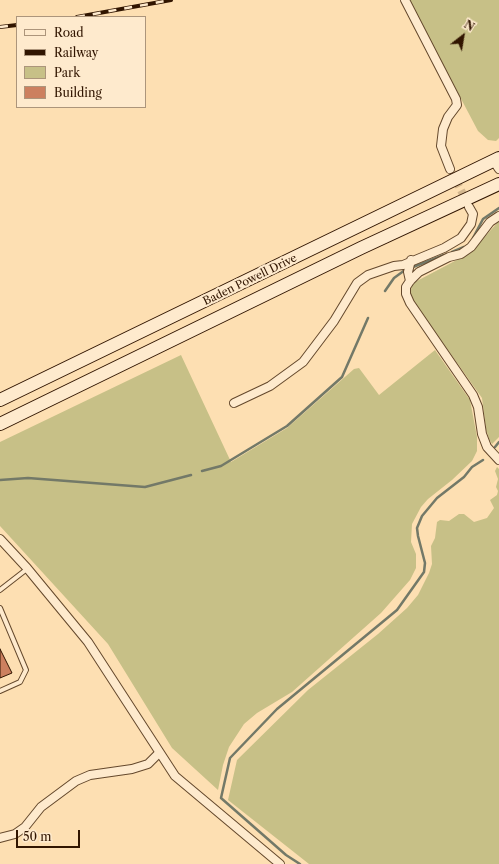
<!DOCTYPE html>
<style>
body{margin:0}
#map{position:relative;width:499px;height:864px;overflow:hidden;background:#fddfb2;font-family:"Libre Caslon Text",serif}
canvas{display:block}
.legend{position:absolute;left:16px;top:16px;width:130px;height:92px;box-sizing:border-box;background:#feeacd;border:1px solid #ac957b;margin:0;padding:5px 7px;list-style:none;font-size:12px;color:#311500}
.legend li{display:flex;align-items:center;gap:8px;height:20px}
.legend b{width:20px;border:1px solid #ac957b}
.north{position:absolute;left:443px;top:16px;width:40px;height:40px;-webkit-text-stroke:3px #feeacd;paint-order:stroke;rotate:31deg;font-size:11px;font-weight:700;line-height:16px;text-align:center;color:#311500}
.north::after{content:'';display:block;margin:auto;width:14px;height:18px;background:#311500;clip-path:polygon(50% 0,100% 100%,50% 72%,0 100%)}
.scale{position:absolute;left:16px;top:830px;width:64px;height:18px;box-sizing:border-box;border:2px solid #311500;border-top:0;padding-left:5px;font-size:12px;line-height:14px;white-space:nowrap;color:#311500;-webkit-text-stroke:3px #feeacd;paint-order:stroke}
</style>
<div id="map">
<canvas width="499" height="864"></canvas>
<ul class="legend">
<li><b style="height:5px;background:#feeacd"></b>Road</li>
<li><b style="height:5px;background:#311500"></b>Railway</li>
<li><b style="height:11px;background:#c7c087"></b>Park</li>
<li><b style="height:11px;background:#cc805f"></b>Building</li>
</ul>
<div class="north">N</div>
<div class="scale">50 m</div>
</div>
<script>
const context = document.querySelector('canvas').getContext('2d');
context.lineJoin = 'round';
function fill(path, color) { context.fillStyle = color; context.fill(path, 'evenodd'); }
const toPath = rows => new Path2D(rows.map(r => 'M' + r).join(''));
function stroke(path, color, width, dash) { context.strokeStyle = color; context.lineWidth = width; context.lineCap = dash ? 'butt' : 'round'; context.setLineDash(dash || []); context.stroke(path); }
function drawText(font, color, halo, rows, align = 'center') {
  context.font = font + ' "Libre Caslon Text",serif'; context.lineWidth = 4; context.setLineDash([]); context.textBaseline = 'middle'; context.strokeStyle = halo; context.fillStyle = color; for (const [text, x, y, turn = 0] of rows) {
    context.save(); context.translate(x, y); context.rotate((+turn || 0) * Math.PI / 180); context.textAlign = isNaN(turn) ? turn : align; if (halo) context.strokeText(text, 0, 0); context.fillText(text, 0, 0); context.restore();
  }
}
fill(toPath([
 [409,0,499,0,499,138,496,141,488,140,478,131],
 [499,221,499,437,492,444,489,439,486,429,482,398,411,298,410,293,412,285,415,282,470,253],
 [435,350,470,400,477,437,477,451,472,461,452,480,428,499,421,507,412,524,411,542,416,554,416,568,410,580,381,613,292,692,257,713,244,724,229,747,223,765,218,790,172,748,108,644,0,526,0,442,181,355,231,462,287,428,354,369,359,368,379,395],
 [497,467,499,469,499,864,309,864,228,800,237,760,308,690,378,634,407,608,418,595,429,573,432,564,431,546,435,538,437,522,440,520,449,521,459,514,464,514,474,522,487,518,494,508,490,500,497,495,498,491,496,487,498,479,495,471]
]), '#c7c087');
stroke(toPath([
 [473,238,483,219,499,208],
 [452,252,464,247],
 [413,267,444,255],
 [385,291,394,278,405,270],
 [495,447,499,442],
 [202,471,221,466,287,426,342,377,368,318],
 [0,480,28,478,145,487,191,475],
 [300,864,286,855,221,798,230,758,277,709,397,610,424,572,425,563,418,536,417,528,422,516,437,498,464,477,472,467,483,460]
]), '#737968', 2.5);
const building = toPath([
 [0,649,12,673,0,678,0,649]
]);
fill(building, '#cc805f');
stroke(building, '#311500', 1);
stroke(toPath([
 [450,169,467,202]
]), '#d4b78e', 8, [8, 4]);
const lane = toPath([
 [0,590,27,569],
 [0,608,26,670,20,682,0,691]
]);
const street = toPath([
 [405,0,456,99,457,105,448,117,443,129,441,146,450,169],
 [493,160,499,169],
 [499,216,490,222,471,247,461,254,449,257,419,272,410,281,406,287,406,294,410,303,473,395,478,407,482,434,487,447,499,460],
 [410,281,408,272,411,260],
 [234,403,270,386,303,362,334,321,357,283,368,275,394,266,403,265,444,248,461,238,471,224,473,214,469,207],
 [0,539,27,568,88,642,175,776,280,864],
 [0,838,15,834,25,827,41,807,76,781,90,775,132,769,148,764,159,753]
]);
const secondary = toPath([
 [0,400,499,158],
 [0,424,361,248,499,184]
]);
stroke(lane, '#64482c', 6);
stroke(street, '#64482c', 10);
stroke(secondary, '#311500', 14);
stroke(lane, '#feeacd', 4);
stroke(street, '#feeacd', 8);
stroke(secondary, '#feeacd', 12);
const rail = toPath([
 [77,17,171,0],
 [0,27,17,25]
]);
stroke(rail, '#311500', 4);
stroke(rail, '#feeacd', 2.5, [8]);
drawText('11px', '#311500', '#feeacd', [
 ["Baden Powell Drive",250,280,-26]
]);
</script>
